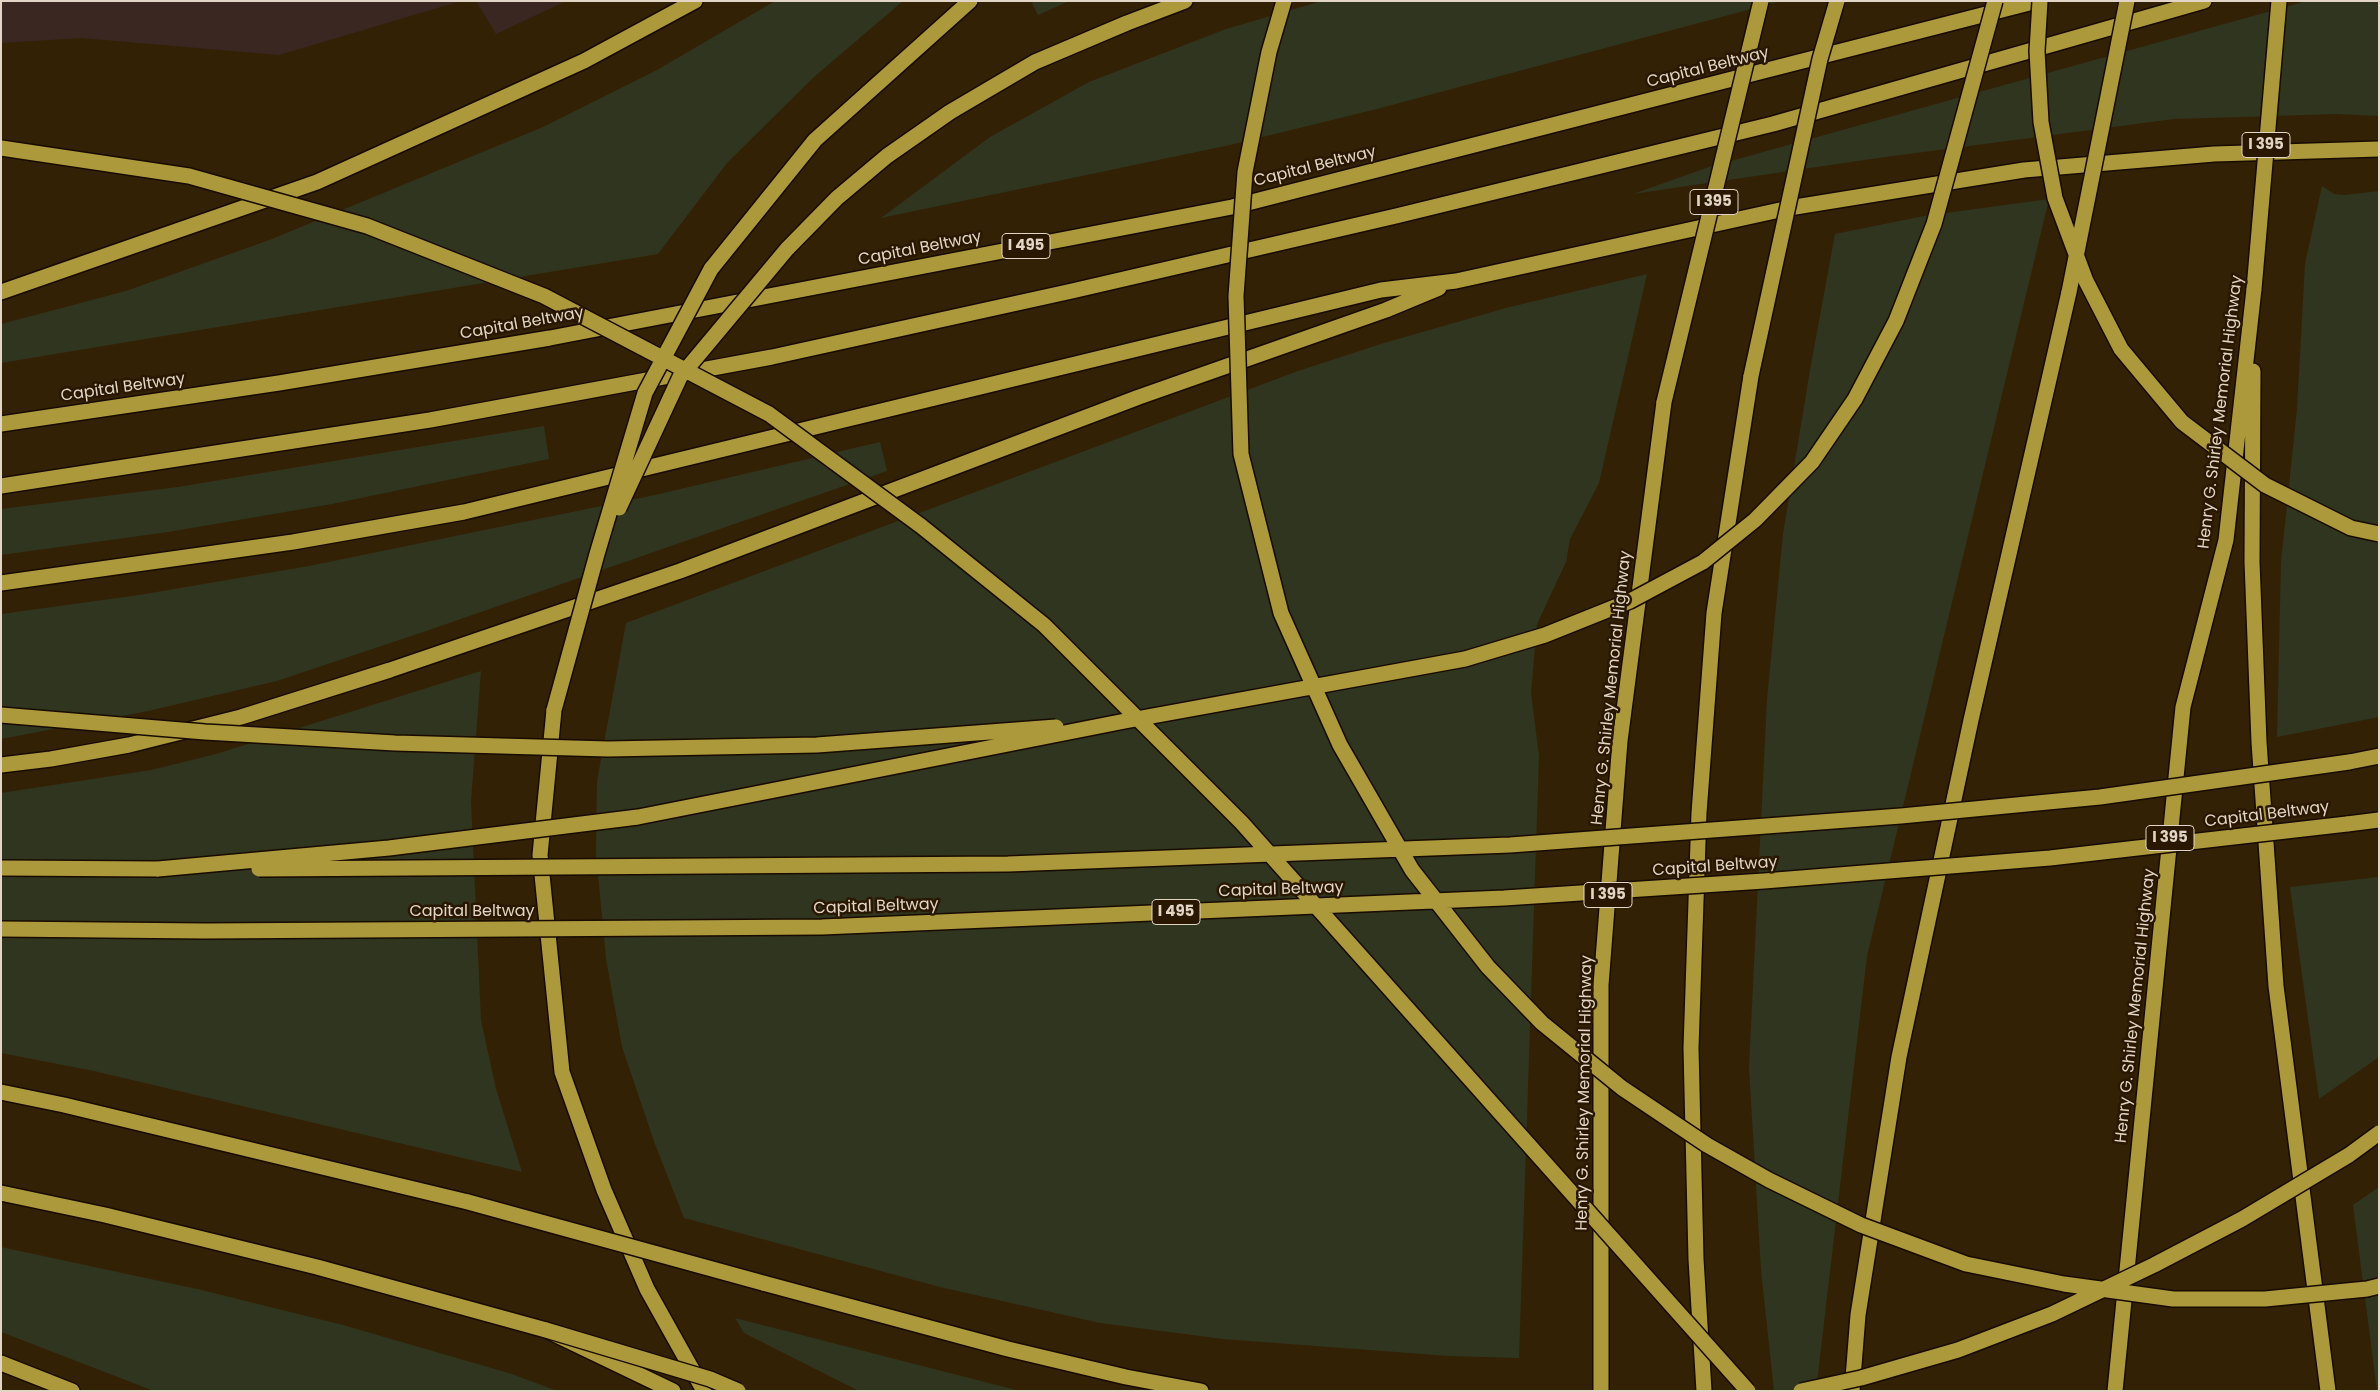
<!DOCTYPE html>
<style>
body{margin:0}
#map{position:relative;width:2380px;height:1392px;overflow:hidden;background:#332106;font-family:Poppins,sans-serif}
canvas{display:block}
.frame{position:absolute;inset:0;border:2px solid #e2d5c6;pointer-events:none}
</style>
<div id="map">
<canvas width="2380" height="1392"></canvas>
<div class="frame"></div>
</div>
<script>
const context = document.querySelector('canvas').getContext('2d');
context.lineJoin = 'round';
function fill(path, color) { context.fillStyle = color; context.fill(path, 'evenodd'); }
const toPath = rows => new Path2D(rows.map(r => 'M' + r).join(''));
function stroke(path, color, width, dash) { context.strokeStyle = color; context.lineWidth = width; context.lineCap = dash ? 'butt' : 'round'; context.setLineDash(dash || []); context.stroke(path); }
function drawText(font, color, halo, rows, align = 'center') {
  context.font = font + ' Poppins,sans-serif'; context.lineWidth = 5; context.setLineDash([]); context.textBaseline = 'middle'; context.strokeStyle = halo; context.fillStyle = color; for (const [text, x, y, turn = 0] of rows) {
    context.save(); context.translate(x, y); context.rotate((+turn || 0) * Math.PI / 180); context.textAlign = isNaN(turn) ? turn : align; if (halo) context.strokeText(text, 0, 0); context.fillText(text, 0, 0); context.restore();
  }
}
fill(toPath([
 [1,1,461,1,279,55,81,38,1,43],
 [476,1,566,1,496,34]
]), '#3a2722');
fill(toPath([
 [775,1,903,1,814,77,727,163,658,254,1,363,1,324,126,291,272,239,543,127,657,70],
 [1034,1,1069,1,1038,15,1032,3],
 [1322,1,1781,1,1377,109,1230,145,881,218,990,137,1089,82,1226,29],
 [2307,1,2379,1,2379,116,2336,114,2174,119,1878,158,1633,194,1709,167],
 [2322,186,2334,194,2345,195,2379,191,2379,717,2277,737,2281,562,2297,409,2305,264],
 [2049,199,1867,956,1816,1391,1774,1391,1761,1270,1749,1067,1767,699,1783,534,1810,370,1835,234,1924,216],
 [1647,274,1599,483,1570,539,1566,562,1537,624,1531,693,1539,756,1519,1358,1449,1356,1223,1339,1100,1323,940,1287,684,1218,655,1144,622,1047,606,959,596,854,597,781,626,623,1298,371,1384,343,1506,308],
 [544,426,549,459,332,504,168,532,1,555,1,509,178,487],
 [880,442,887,471,432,629,277,681,148,711,1,739,1,614,139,595,309,566,655,495],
 [481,671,471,801,481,1020,496,1089,522,1172,94,1071,1,1053,1,793,151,770,216,754],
 [2379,877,2379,1057,2319,1099,2290,887],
 [2379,1187,2379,1391,2377,1391,2353,1205],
 [1,1247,197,1289,343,1325,512,1374,557,1391,154,1391,1,1332],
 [735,1318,1020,1391,859,1391,744,1333]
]), '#30351f');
const motorway = toPath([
 [787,249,837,198,887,156,950,112,1035,62,1127,23,1185,1],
 [711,269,815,140,970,1],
 [1,292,317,182,584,61,695,1],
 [2253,371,2252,562,2259,742,2276,986,2328,1391],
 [1,424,279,383,550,338,1232,207,2037,1],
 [1,486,430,420,772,357,1072,291,1396,216,1773,124,2204,1],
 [1,583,293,542,464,512,1381,290,1456,281,1789,208,2024,170,2214,154,2379,149],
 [554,710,540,855,562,1072,604,1190,647,1289,704,1391],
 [2349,762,2379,756],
 [1,765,51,759,129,745,241,717,390,670,680,571,1139,397,1386,310,1439,288],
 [2347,824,2379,820],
 [1,868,158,869],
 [1,1092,64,1105,468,1202],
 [1,1193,105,1215,317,1267,546,1330,673,1391],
 [763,1283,1008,1349,1126,1377,1201,1391],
 [1,1363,72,1391],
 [1601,1391,1601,985,1620,741,1664,402],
 [1704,1391,1696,1259,1691,1048,1699,813,1714,613,1751,376],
 [1852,1391,1858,1315,1899,1057,1971,720,2069,292],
 [2115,1391,2183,707,2226,540,2254,289]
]);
stroke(motorway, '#180b00', 18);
stroke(motorway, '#ac993c', 15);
const motorwayBridge = toPath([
 [1284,1,1269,52,1245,172,1236,296,1241,454,1281,613,1340,745,1412,870,1488,967,1542,1023,1622,1088,1707,1145,1769,1180,1861,1225,1966,1264,2064,1284,2173,1299,2265,1299,2367,1289,2379,1286],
 [2040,1,2037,51,2041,122,2055,198,2086,281,2121,349,2182,422,2265,485,2351,528,2379,534],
 [1,148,189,176,367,226,544,296,769,414,921,526,1044,625,1242,823,1748,1391],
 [2254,289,2279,1],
 [2069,292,2127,1],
 [1751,376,1820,59,1837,1],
 [1664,402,1761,1],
 [619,508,680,377,787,249],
 [554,710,597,554,645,393,711,269],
 [1,715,205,732,395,743,608,749,817,745,1056,727],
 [158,869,389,848,638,817,1125,721,1465,659,1545,635,1630,601,1703,562,1755,520,1812,462,1855,399,1896,321,1934,224,1995,1],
 [259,869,1008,864,1510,845,1901,816,2100,797,2349,762],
 [1,929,205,931,822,927,1504,898,1764,881,2050,858,2347,824],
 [468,1202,763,1283],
 [546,1330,710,1379,738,1391],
 [1801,1391,1861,1378,1958,1350,2052,1314,2154,1265,2242,1219,2349,1155,2379,1133]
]);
stroke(motorwayBridge, '#180b00', 18, []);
stroke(motorwayBridge, '#ac993c', 15);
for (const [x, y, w] of [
 [2266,145,48],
 [1714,202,48],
 [1026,246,48],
 [2170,838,48],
 [1608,895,48],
 [1176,912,48]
]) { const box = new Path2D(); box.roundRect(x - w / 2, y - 12.5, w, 25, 4); context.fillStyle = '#291700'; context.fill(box); stroke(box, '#e2d5c6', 1); }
drawText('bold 15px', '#e2d5c6', null, [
 ["I 395",2266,145],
 ["I 395",1714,202],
 ["I 495",1026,246],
 ["I 395",2170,838],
 ["I 395",1608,895],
 ["I 495",1176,912]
]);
drawText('16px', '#e2d5c6', '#291700', [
 ["Capital Beltway",1708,68,-14],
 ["Capital Beltway",1315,167,-14],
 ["Capital Beltway",920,249,-11],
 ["Capital Beltway",522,324,-10],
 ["Capital Beltway",123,388,-8],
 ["Henry G. Shirley Memorial Highway",2221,412,-83],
 ["Henry G. Shirley Memorial Highway",1612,688,-84],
 ["Capital Beltway",2267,815,-7],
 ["Capital Beltway",1715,867,-4],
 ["Capital Beltway",1281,890,-2],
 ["Capital Beltway",876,907,-2],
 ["Capital Beltway",472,912],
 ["Henry G. Shirley Memorial Highway",2136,1006,-84],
 ["Henry G. Shirley Memorial Highway",1585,1093,-89]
]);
</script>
